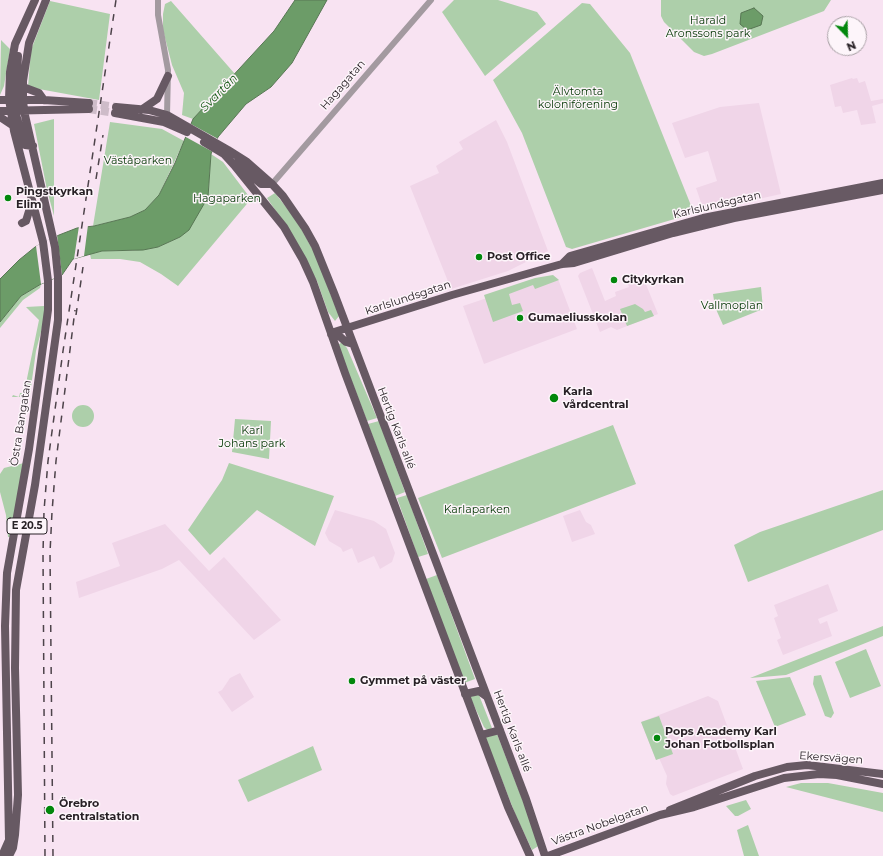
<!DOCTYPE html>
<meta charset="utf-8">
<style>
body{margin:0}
#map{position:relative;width:883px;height:856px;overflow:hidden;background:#f8e3f2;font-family:Montserrat,sans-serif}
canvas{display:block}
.north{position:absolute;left:827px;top:16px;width:40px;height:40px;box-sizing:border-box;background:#fdf5fa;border:1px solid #a8a0a5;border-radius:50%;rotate:157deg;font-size:11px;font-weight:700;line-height:16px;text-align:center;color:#282126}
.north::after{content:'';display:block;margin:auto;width:14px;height:18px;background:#02870c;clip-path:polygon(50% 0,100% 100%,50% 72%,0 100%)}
</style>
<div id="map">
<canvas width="883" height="856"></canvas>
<div class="north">N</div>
</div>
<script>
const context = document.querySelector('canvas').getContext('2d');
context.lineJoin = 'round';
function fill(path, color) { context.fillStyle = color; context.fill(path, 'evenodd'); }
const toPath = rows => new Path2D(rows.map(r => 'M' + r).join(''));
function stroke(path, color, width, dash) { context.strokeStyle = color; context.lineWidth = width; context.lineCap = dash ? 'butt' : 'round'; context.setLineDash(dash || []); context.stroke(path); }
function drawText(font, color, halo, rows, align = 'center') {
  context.font = font + ' Montserrat,sans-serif'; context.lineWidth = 3; context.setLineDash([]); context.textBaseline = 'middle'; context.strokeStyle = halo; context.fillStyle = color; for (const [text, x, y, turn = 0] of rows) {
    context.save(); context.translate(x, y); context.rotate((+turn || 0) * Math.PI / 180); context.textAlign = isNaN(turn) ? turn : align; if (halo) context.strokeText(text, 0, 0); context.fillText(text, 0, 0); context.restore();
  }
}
fill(toPath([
 [852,78,853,79,857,78,859,83,865,81,871,101,883,99,883,103,872,106,876,123,861,125,857,110,843,113,841,106,835,107,830,85],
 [759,103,781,194,704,211,696,188,717,181,708,151,685,158,672,123,720,107],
 [496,120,507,142,548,251,508,271,451,289,410,186,439,173,436,166,463,149,459,142],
 [592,268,605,301,616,296,615,292,629,287,627,282,643,277,658,314,617,330,611,327,600,332,578,276,580,273],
 [553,276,558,279,577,329,484,364,463,306],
 [335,510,374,521,386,529,395,553,392,562,380,569,374,556,358,563,352,548,343,552,341,548,329,541,325,533],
 [580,510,586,522,591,525,595,534,572,542,563,516],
 [165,524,209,571,224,557,281,620,254,640,179,560,162,569,79,598,76,582,120,566,112,543],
 [828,584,838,611,818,619,820,624,827,621,832,636,783,655,777,640,781,638,774,618,778,616,774,605],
 [240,673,254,697,232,712,218,692,222,690,230,678],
 [708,696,718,701,743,769,673,796,670,794,666,784,667,776,659,758,656,760,641,722]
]), '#f0d5e8');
fill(toPath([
 [454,0,498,0,537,12,546,24,485,76,442,12],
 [661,0,831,0,824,11,712,54,704,56,694,52,664,22,661,16],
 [50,1,110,14,99,100,28,87,31,50],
 [171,1,235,74,193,119,182,115,184,93,172,65,163,30,163,14,165,4],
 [582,3,590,4,630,53,692,208,691,211,685,216,572,249,566,247,522,133,493,80],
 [1,40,10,49,4,86,0,95],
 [54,119,54,216,47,190,34,124],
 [110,122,162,129,184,141,159,195,145,210,130,217,93,226],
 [211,154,223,162,251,199,178,286,161,274,140,262,120,259,91,259,90,254,102,251,131,251,158,247,180,237,208,197],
 [275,193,297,221,315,254,339,316,335,321,328,312,317,281,282,220,267,198],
 [553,275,559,280,535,289,533,285,509,294,512,305,520,303,523,311,493,322,484,295,535,278],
 [41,284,40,288,23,300,0,328,0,322,21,296],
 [761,287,763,309,723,325,715,307,713,294],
 [635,304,643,309,645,312,651,310,654,316,627,326,620,309],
 [44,306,44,320,36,351,31,387,29,393,25,397,12,397,13,395,19,397,20,393,24,393,39,320,26,307],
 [342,342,347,348,377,418,367,421,338,345],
 '72 416a11 11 0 1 1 22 0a11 11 0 1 1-22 0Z',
 [235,419,271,421,269,459,232,452],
 [379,421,405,492,395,496,368,424],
 [613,425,636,484,442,558,418,498],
 [24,463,10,537,8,537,6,515,0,492,0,474,4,468],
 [229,463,334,496,315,546,257,510,210,555,188,530,222,480],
 [883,490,883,530,748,582,734,545,760,532],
 [407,495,428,554,418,557,397,498],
 [437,575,475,679,464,683,426,579],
 [883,626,883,636,786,675,750,678],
 [866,649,881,686,850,698,835,662],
 [821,675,834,713,831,718,825,716,813,684,814,676],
 [790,677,806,715,775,727,756,681],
 [471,695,479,695,492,728,488,731,484,727,470,697],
 [659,716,673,754,656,760,641,722],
 [497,734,540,845,532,850,516,816,485,737],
 [313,746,322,770,248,802,238,780],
 [801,783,828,783,883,793,883,812,786,787],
 [746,800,751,809,738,816,735,816,726,806],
 [748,825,759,856,744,856,737,830]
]), '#adcfaa');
const water = toPath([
 [295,0,327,0,292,63,271,87,246,104,218,137,211,154,208,197,189,230,180,237,158,247,143,250,102,251,73,259,62,275,41,284,21,296,0,322,0,279,19,260,35,247,59,235,77,228,94,226,130,217,145,210,159,195,175,163,193,119,274,31,295,0],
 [754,8,763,16,761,25,747,30,740,24,741,13,754,8]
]);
fill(water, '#6c9c68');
stroke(water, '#587754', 1);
fill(toPath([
 [189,123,220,140,213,152,184,136],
 [88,225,84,256,74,259,79,226],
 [57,235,62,275,41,284,36,246]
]), '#f8e3f2');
stroke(toPath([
 [89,103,116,107],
 [89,109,115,113]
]), '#cebcc9', 8, [8, 4]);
stroke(toPath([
 [158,0,158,15,168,70,167,115],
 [272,184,431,0]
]), '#a39aa0', 6);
stroke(toPath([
 [18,56,16,92,19,104],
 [23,87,39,93,44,100],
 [0,100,44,100,89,103],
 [116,107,149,110,167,115,228,150,247,162,272,184,283,196,305,228,315,246,334,293,526,799,545,856],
 [14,108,25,145,33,146],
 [141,110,157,99,168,76],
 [0,111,89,109],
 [115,113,164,122,187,132],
 [0,117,12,125],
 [204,142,224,154,234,165,284,227,303,260,313,282,345,373,508,807,530,856],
 [236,163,261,184,272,184],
 [22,223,26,221,30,208,34,204],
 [562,264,570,256,703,218,883,183],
 [331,333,452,295,562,264,574,263,673,233,734,218,883,190],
 [331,334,337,334,346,342,353,344],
 [465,694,479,691,486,696],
 [481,735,500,730],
 [670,810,755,776,787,767,807,765,883,774],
 [2,856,9,840,5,626,7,573,29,449,48,310,48,281,43,242,14,131,9,99,10,72,15,44,35,0],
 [9,856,13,848,15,835,18,795,15,668,16,590,35,485,58,320,58,277,55,247,24,111,23,98,23,81,29,43,46,0],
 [548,856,660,815,694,807,784,778,819,774,837,775,883,784]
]), '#675963', 8);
stroke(toPath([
 [96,179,103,135],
 [76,315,83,267],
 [45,856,43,554,44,511,48,461,63,351,116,0],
 [53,856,50,553,52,512,56,461,75,310]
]), '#4d434a', 1.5, [7, 7]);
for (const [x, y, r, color] of [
 [8,198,4,"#02870c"],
 [479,257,4,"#02870c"],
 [614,280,4,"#02870c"],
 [520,318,4,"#02870c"],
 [554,398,5,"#02870c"],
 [352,681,4,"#02870c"],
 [657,738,4,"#02870c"],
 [50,810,5,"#02870c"]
]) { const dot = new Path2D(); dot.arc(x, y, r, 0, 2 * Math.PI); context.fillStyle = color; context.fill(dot); stroke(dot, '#fdf5fa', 1.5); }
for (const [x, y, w] of [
 [27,526,40]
]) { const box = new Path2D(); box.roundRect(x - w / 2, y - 8, w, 16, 3); context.fillStyle = '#fdf5fa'; context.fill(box); stroke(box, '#282126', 1); }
drawText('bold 10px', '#282126', null, [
 ["E 20.5",27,526]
]);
drawText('11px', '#003500', '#fdf5fa', [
 ["Harald",708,21],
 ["Aronssons park",708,34],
 ["Älvtomta",578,92],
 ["koloniförening",578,105],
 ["Väståparken",138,161],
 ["Hagaparken",227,199],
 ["Vallmoplan",732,306],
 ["Karl",252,431],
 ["Johans park",252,444],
 ["Karlaparken",477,510]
]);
drawText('11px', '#282126', '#fdf5fa', [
 ["Hagagatan",343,85,-49],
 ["Karlslundsgatan",717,205,-13],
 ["Karlslundsgatan",408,298,-18],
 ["Östra Bangatan",21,423,-81],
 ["Hertig Karls allé",396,428,69],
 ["Hertig Karls allé",512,731,69],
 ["Ekersvägen",831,758,4],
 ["Västra Nobelgatan",600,825,-20]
]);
drawText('bold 11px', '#282126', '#fdf5fa', [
 ["Pingstkyrkan",16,192],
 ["Elim",16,205],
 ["Post Office",487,257],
 ["Citykyrkan",622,280],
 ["Gumaeliusskolan",528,318],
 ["Karla",563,392],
 ["vårdcentral",563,405],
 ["Gymmet på väster",360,681],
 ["Pops Academy Karl",665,732],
 ["Johan Fotbollsplan",665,745],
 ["Örebro",59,804],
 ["centralstation",59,817]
], 'left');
drawText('italic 12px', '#185c17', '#fdf5fa', [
 ["Svartån",219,93,-45]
]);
</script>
